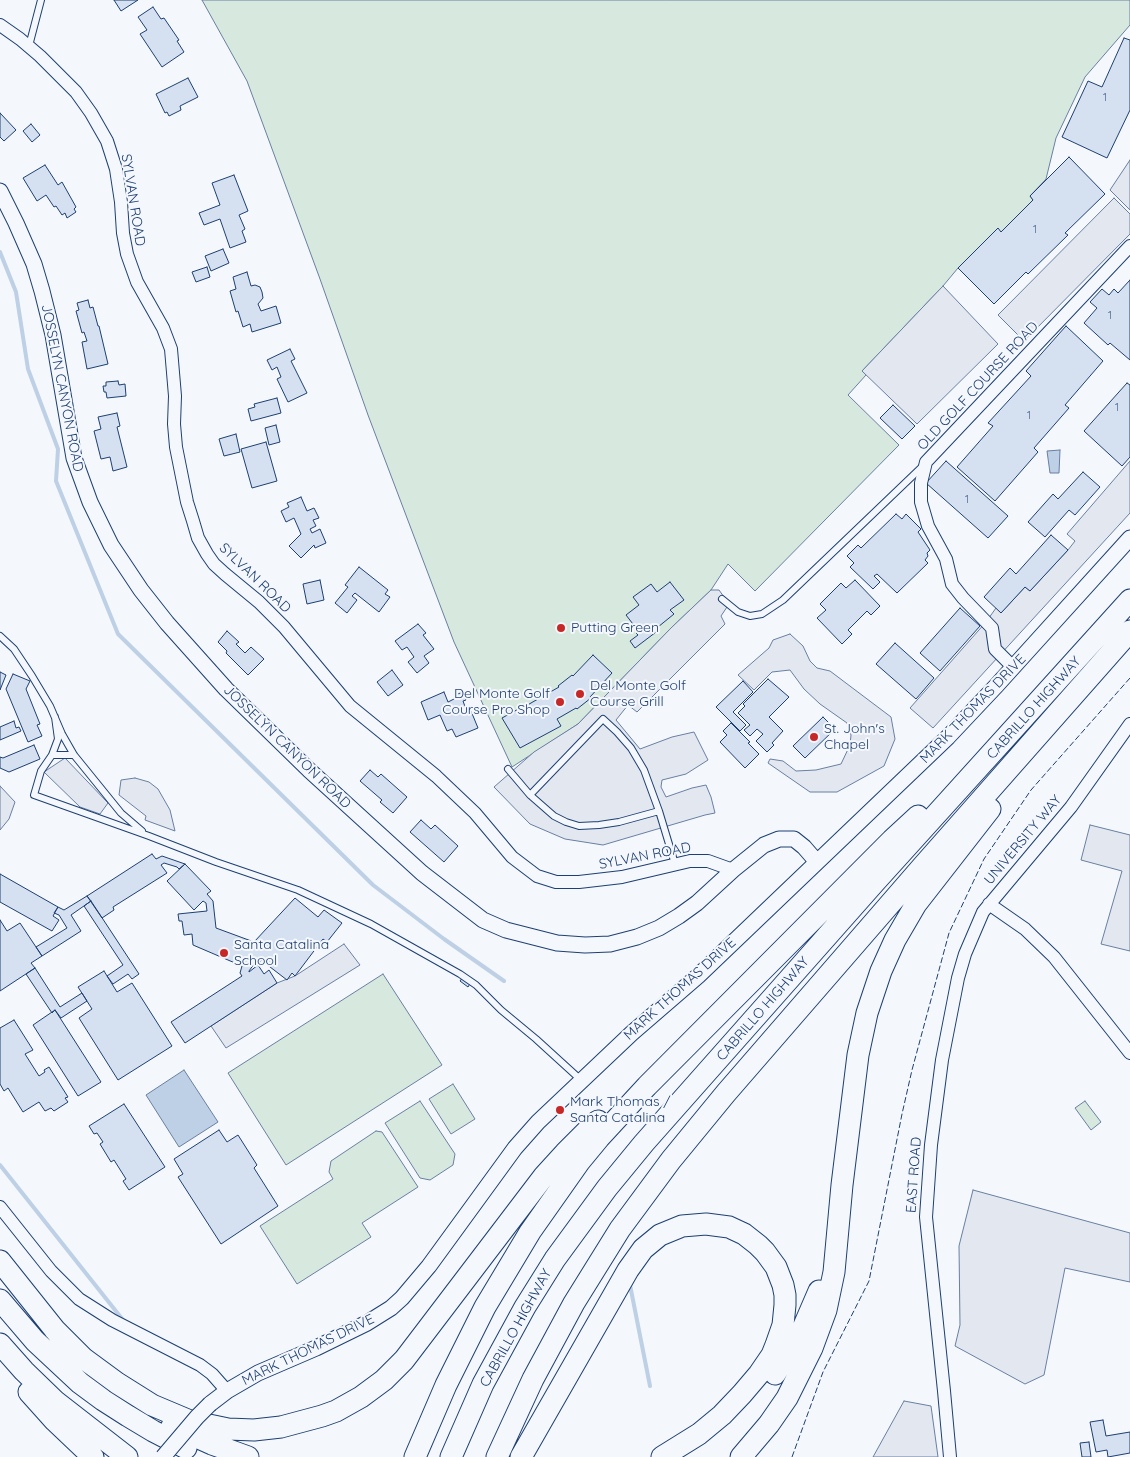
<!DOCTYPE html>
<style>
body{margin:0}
canvas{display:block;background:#f4f7fb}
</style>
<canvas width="1130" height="1457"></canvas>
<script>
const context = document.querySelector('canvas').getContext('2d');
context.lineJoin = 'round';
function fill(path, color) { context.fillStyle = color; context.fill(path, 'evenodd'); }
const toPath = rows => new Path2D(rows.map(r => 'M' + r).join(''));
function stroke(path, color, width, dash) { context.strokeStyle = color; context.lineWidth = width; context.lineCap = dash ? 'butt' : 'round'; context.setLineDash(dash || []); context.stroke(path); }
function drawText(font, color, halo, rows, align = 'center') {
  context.font = font + ' Quicksand,sans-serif'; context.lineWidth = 4; context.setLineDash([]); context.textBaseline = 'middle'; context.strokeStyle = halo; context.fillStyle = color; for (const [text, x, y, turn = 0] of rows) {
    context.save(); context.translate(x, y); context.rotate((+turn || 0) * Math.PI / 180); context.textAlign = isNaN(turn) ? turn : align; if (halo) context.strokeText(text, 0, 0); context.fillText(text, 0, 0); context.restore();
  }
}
const green = toPath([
 [202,0,1130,0,1130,25,1085,77,1056,138,1046,179,1030,196,1033,200,1001,232,997,229,958,268,943,286,862,371,866,375,848,395,899,445,755,591,728,564,711,590,671,628,578,724,512,767,454,642,368,415,320,279,247,81,202,0],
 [383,974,442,1065,286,1165,228,1073,383,974],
 [453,1084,475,1119,451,1134,429,1099,453,1084],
 [420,1101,455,1154,453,1165,430,1180,420,1178,385,1123,420,1101],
 [1085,1101,1101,1122,1091,1130,1075,1108,1085,1101],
 [376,1131,382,1132,418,1187,362,1223,371,1237,297,1284,260,1226,333,1179,329,1172,331,1161,376,1131]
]);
fill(green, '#d7e8df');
stroke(green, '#687fa3', 1);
const parking = toPath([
 [1130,160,1130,210,1110,190,1130,160],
 [1114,198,1130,214,1130,234,1024,341,998,315,1114,198],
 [943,286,998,344,917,424,862,371,943,286],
 [1130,461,1130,513,933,728,910,708,986,622,996,608,1001,613,1025,587,1030,591,1068,550,1075,541,1067,534,1130,461],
 [711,590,719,590,729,604,721,616,725,624,637,712,628,705,616,720,640,749,672,737,694,732,708,760,686,774,662,780,661,787,666,797,692,788,706,785,711,797,715,813,705,815,603,845,565,839,530,824,494,787,534,752,578,724,671,628,711,590],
 [790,634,803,646,810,661,817,668,830,671,891,717,895,739,884,766,837,792,810,792,768,763,770,759,783,761,796,771,816,770,841,764,850,745,851,735,847,723,820,704,804,689,790,670,772,672,754,690,738,675,769,648,773,640,790,634],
 [65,758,108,803,100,814,80,807,44,772,65,758],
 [135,778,149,782,158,789,170,810,175,831,145,820,146,816,119,795,121,780,135,778],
 [0,786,15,802,9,819,0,830,0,786],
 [1090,825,1130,835,1130,951,1101,944,1122,871,1081,860,1090,825],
 [344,944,360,965,226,1048,211,1026,277,983,295,976,344,944],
 [973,1190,1130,1233,1130,1282,1065,1268,1044,1375,1025,1384,955,1346,960,1325,959,1246,973,1190],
 [904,1401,931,1406,938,1457,873,1457,904,1401]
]);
fill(parking, '#e3e8f0');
stroke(parking, '#687fa3', 1);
const water = toPath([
 [1060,450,1059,473,1050,473,1047,451,1060,450],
 [184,1070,218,1122,179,1147,146,1095,184,1070]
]);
fill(water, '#bed0e5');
stroke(water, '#687fa3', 1);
stroke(toPath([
 [0,252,16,292,28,369,58,449,56,481,118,634,373,885,444,939,504,981],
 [0,1165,123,1320],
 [630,1285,650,1386]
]), '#bed0e5', 4);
const building = toPath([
 [114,0,138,0,121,11,114,0],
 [153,7,161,19,164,18,179,40,177,41,184,52,162,67,140,34,147,30,138,17,153,7],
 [1124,38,1130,40,1130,110,1107,158,1062,137,1088,81,1102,87,1124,38],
 [188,78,198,97,180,106,181,110,169,116,167,112,165,113,156,94,188,78],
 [0,113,16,130,4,141,0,137,0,113],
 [31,124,40,135,32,142,23,131,31,124],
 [1069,157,1105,194,1065,233,1068,235,1028,274,1026,272,994,304,958,268,998,228,1001,232,1033,200,1030,196,1069,157],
 [45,165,58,185,62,182,76,207,74,209,76,212,67,218,65,213,62,215,56,206,54,207,46,195,37,201,23,178,45,165],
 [234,175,248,211,239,215,245,229,242,231,246,242,230,248,220,219,204,225,199,213,220,205,212,183,234,175],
 [223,249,229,263,211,271,205,256,223,249],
 [207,267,210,277,196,282,192,272,207,267],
 [247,272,251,286,255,285,260,287,262,292,263,298,258,304,261,311,276,306,281,323,252,332,250,324,243,327,238,311,236,312,230,291,236,289,233,277,247,272],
 [1130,280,1130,360,1110,343,1108,345,1084,323,1097,308,1090,302,1102,289,1109,295,1114,289,1118,293,1130,280],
 [88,300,90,308,93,307,98,326,99,326,108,364,87,369,82,342,87,341,84,332,82,333,76,311,79,310,77,303,88,300],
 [1066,326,1103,361,1065,405,1069,408,1034,448,1038,452,995,501,957,467,993,426,988,423,1031,376,1026,371,1066,326],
 [290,349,295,359,291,361,307,393,288,402,277,379,281,377,277,367,272,370,267,360,290,349],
 [118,381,119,385,125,384,126,396,107,398,106,392,104,392,103,386,106,386,106,382,118,381],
 [1127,383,1130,385,1130,457,1122,466,1084,431,1127,383],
 [277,398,281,413,251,421,248,409,255,407,254,404,277,398],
 [893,405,915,426,902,439,880,418,893,405],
 [117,413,120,426,117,427,127,467,113,471,110,457,101,459,94,431,101,429,98,417,117,413],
 [276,425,280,442,269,445,265,428,276,425],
 [236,434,240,452,224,456,219,439,236,434],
 [266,442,277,481,252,488,241,449,266,442],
 [946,461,1008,516,988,538,926,483,946,461],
 [1083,472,1100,487,1075,515,1069,510,1045,537,1028,522,1053,494,1058,499,1083,472],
 [301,497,307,511,314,508,319,518,313,520,316,526,310,529,312,533,320,529,326,543,315,548,314,545,301,558,289,546,301,534,294,518,286,522,281,511,289,507,287,503,301,497],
 [896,514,902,519,906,514,921,529,918,532,930,550,927,553,928,556,925,560,928,563,897,593,877,574,874,576,880,582,873,589,850,567,854,563,847,556,858,545,861,548,896,514],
 [1051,535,1068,550,1030,591,1025,587,1001,613,984,597,1010,568,1016,574,1051,535],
 [359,567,388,590,385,594,390,597,379,612,355,593,352,596,357,600,347,613,335,603,348,587,345,585,359,567],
 [320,580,324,600,307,604,303,584,320,580],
 [855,580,880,606,871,615,867,611,848,630,852,634,842,644,817,618,826,610,820,604,841,583,846,588,855,580],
 [670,582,684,600,670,610,674,614,658,627,660,629,635,648,630,641,638,635,636,633,644,627,641,624,636,628,626,615,639,605,633,597,651,584,657,592,670,582],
 [960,608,980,626,940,671,920,653,960,608],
 [418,624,426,633,423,635,434,649,424,656,429,663,417,673,408,662,414,657,407,647,402,650,395,641,418,624],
 [227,631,239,642,236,644,245,653,251,647,264,659,248,675,226,653,227,651,218,642,227,631],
 [895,643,934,678,916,699,876,664,895,643],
 [593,655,612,673,590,697,591,698,577,709,576,708,557,719,561,726,520,748,502,718,524,706,524,707,559,687,558,686,572,675,573,676,593,655],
 [392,670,403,685,388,696,377,682,392,670],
 [0,672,6,675,0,690,0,672],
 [13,674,30,681,26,689,40,724,37,725,42,736,28,742,6,689,13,674],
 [768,679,789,697,769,717,783,731,772,743,774,745,767,752,756,741,763,734,757,729,750,736,744,730,750,725,738,713,745,706,743,704,768,679],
 [743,681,753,692,733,712,746,725,740,731,716,707,743,681],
 [444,692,448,702,456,698,455,695,463,692,466,700,463,701,467,712,471,711,478,728,456,737,452,729,447,731,440,715,428,720,421,702,444,692],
 [823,717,835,729,805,758,793,746,823,717],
 [14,721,16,728,19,727,21,731,0,740,0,727,14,721],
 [731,723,750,742,748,743,759,754,745,768,720,742,727,735,723,731,731,723],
 [34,745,40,759,9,772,0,768,0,757,3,758,34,745],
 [370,770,378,777,381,774,407,797,393,813,380,802,382,800,360,781,370,770],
 [421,820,431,829,435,825,458,846,444,862,410,832,421,820],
 [152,854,156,859,162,856,185,864,179,869,177,867,164,863,161,865,167,873,113,907,114,910,102,918,87,896,152,854],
 [185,864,211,891,207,894,213,901,216,928,254,942,295,898,318,917,324,910,342,923,327,942,323,939,295,976,292,973,287,980,261,960,260,962,257,960,249,971,249,972,258,965,264,974,269,970,277,983,185,1043,171,1022,242,976,240,973,242,966,193,945,192,934,184,935,182,921,179,921,178,914,207,911,206,903,203,901,194,910,167,881,185,864],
 [0,874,58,907,53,916,59,920,52,931,0,902,0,874],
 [87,896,91,901,71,915,81,931,42,956,36,947,67,928,59,915,54,913,58,907,64,910,87,896],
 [91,901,139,974,132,979,128,974,113,984,107,976,123,965,84,906,91,901],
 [0,920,7,931,20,923,42,956,31,963,35,968,0,991,0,920],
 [35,968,60,1007,82,993,87,1001,61,1018,55,1010,52,1013,26,974,35,968],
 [104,971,117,992,132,983,172,1046,118,1080,79,1018,92,1009,78,987,104,971],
 [463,977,471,982,468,987,460,981,463,977],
 [55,1010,101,1082,78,1096,33,1025,55,1010],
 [14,1020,33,1050,25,1054,39,1076,45,1072,44,1070,49,1067,68,1097,65,1098,68,1102,54,1111,51,1108,45,1111,39,1102,23,1112,8,1088,4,1091,0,1084,0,1028,14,1020],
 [124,1104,165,1167,129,1190,123,1181,126,1179,114,1160,111,1162,100,1144,103,1142,97,1133,94,1134,89,1126,124,1104],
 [219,1130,227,1142,238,1135,257,1165,254,1168,278,1206,221,1244,178,1177,183,1174,174,1159,219,1130],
 [1103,1420,1106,1436,1130,1432,1130,1453,1108,1457,1107,1450,1096,1452,1090,1422,1103,1420],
 [1089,1442,1091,1457,1082,1457,1080,1443,1089,1442]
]);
fill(building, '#d5e0f0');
stroke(building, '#1d3f73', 1);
const service = toPath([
 [29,46,41,0],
 [722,599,738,612,750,616,762,614,783,600,924,465],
 [0,636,14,649,32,676,50,706,62,734,74,755,121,813,142,831],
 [55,717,58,739,52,755,41,771,34,795,149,836,216,862,298,890,371,924,460,974,476,985,501,1010,536,1039,581,1080],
 [52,755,74,755],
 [508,769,530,795],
 [659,811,619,822,599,825,579,826,566,822,554,816,530,795,603,719,617,732,631,748,644,770,659,811,675,864]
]);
const minor = toPath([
 [0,25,20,39,40,56,76,92,91,113,107,141,116,169,121,202,123,233,127,254,137,282,163,328,171,349,175,396,174,424,176,447,187,502,193,521,198,538,207,554,214,564,225,574,259,602,284,627,350,706,436,776,475,813,512,857,537,876,556,882,579,882,622,877,690,861,708,861,733,870],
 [1013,667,995,649,992,628,963,598,952,584,946,559,928,526,921,502,921,483,926,462,1130,246],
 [989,904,1025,929,1054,957,1130,1053],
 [0,1207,51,1271,79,1299,112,1320,200,1365,212,1374,227,1391],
 [950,1457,944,1391,926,1217,931,1145,942,1060,958,978,965,954,983,912,1071,807,1130,724]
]);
const tertiary = toPath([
 [0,191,16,223,34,264,42,291,53,335,74,458,90,502,111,545,141,590,167,623,226,689,309,770,422,873,483,920,506,930,557,943,585,945,610,944,637,937,659,928,679,916,697,903,733,870,764,845,779,839,794,839,804,847,817,862],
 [210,1404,227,1391,258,1373,316,1348,367,1323,391,1308,402,1298,429,1266,515,1148,538,1122,632,1033,698,976,948,737,997,685,1130,538]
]);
const motorway = toPath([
 [0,1261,63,1340],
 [0,1300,35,1341,80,1383,103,1400,128,1416,153,1431,186,1448],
 [54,1329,83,1358,117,1383,152,1405,190,1421,228,1429,254,1430,281,1427,322,1416,336,1411,361,1397,384,1380,404,1360,544,1176,565,1153,593,1125,598,1121],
 [0,1344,24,1371,55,1401,127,1457],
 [775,1374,803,1328,819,1291],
 [29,1392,55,1421,93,1457],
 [172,1426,212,1444,248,1457],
 [415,1457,446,1385,485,1307,530,1232,580,1161,599,1138,647,1086,892,840,918,816],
 [451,1457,483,1384,525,1307,555,1259,607,1188,644,1143,875,882,1130,600],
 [497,1457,533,1379,574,1303,620,1229,671,1160,726,1093,922,867,1130,631],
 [521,1457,628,1270,643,1249,660,1235,682,1226,706,1224,729,1227,744,1234,758,1245,765,1252,776,1267,783,1285,785,1295,785,1305,783,1325,776,1345,772,1355,759,1374,742,1394,722,1415,699,1434,662,1457],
 [741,1457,769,1424,787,1398,812,1348,826,1310,834,1272,842,1185,858,1055,867,1013,881,971,895,940,916,904,990,809]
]);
stroke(service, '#1d3f73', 8);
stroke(minor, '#1d3f73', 14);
stroke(tertiary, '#1d3f73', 17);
stroke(motorway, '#1d3f73', 23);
stroke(service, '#f4f7fb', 6);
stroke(minor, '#f4f7fb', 12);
stroke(tertiary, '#f4f7fb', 15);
stroke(motorway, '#f4f7fb', 21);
const tertiaryBridge = toPath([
 [163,1457,197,1417,210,1404]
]);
stroke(tertiaryBridge, '#1d3f73', 17, []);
stroke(tertiaryBridge, '#f4f7fb', 15);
stroke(toPath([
 [792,1457,823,1372,869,1281,902,1114,912,1070,949,933,984,859,1031,790,1130,678]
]), '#1d3f73', 1, [6, 2.5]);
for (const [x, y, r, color] of [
 [561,628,5,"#c62828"],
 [580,694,5,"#c62828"],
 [560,702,5,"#c62828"],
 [814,737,5,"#c62828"],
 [224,953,5,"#c62828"],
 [560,1110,5,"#c62828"]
]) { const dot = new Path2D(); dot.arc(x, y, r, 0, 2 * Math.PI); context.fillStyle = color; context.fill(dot); stroke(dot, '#f4f7fb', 2); }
drawText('11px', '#4b6792', null, [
 ["1",1105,98],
 ["1",1035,230],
 ["1",1110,316],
 ["1",1117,408],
 ["1",1029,416],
 ["1",967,500]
]);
drawText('14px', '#1d3f73', '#f4f7fb', [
 ["SYLVAN ROAD",133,200,81],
 ["OLD GOLF COURSE ROAD",978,386,-47],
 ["JOSSELYN CANYON ROAD",62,388,79],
 ["SYLVAN ROAD",255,578,44],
 ["CABRILLO HIGHWAY",1034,708,-48],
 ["MARK THOMAS DRIVE",973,709,-46],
 ["JOSSELYN CANYON ROAD",287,747,44],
 ["UNIVERSITY WAY",1023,840,-50],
 ["SYLVAN ROAD",645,856,-11],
 ["MARK THOMAS DRIVE",680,989,-42],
 ["CABRILLO HIGHWAY",763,1009,-49],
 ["EAST ROAD",914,1175,-86],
 ["CABRILLO HIGHWAY",516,1328,-61],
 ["MARK THOMAS DRIVE",308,1350,-26]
]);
drawText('14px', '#1d3f73', '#f4f7fb', [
 ["Putting Green",571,628],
 ["Del Monte Golf",590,686],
 ["Course Grill",590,702],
 ["Del Monte Golf",550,694,"right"],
 ["Course Pro Shop",550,710,"right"],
 ["St. John's",824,729],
 ["Chapel",824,745],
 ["Santa Catalina",234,945],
 ["School",234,961],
 ["Mark Thomas /",570,1102],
 ["Santa Catalina",570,1118]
], 'left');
</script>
